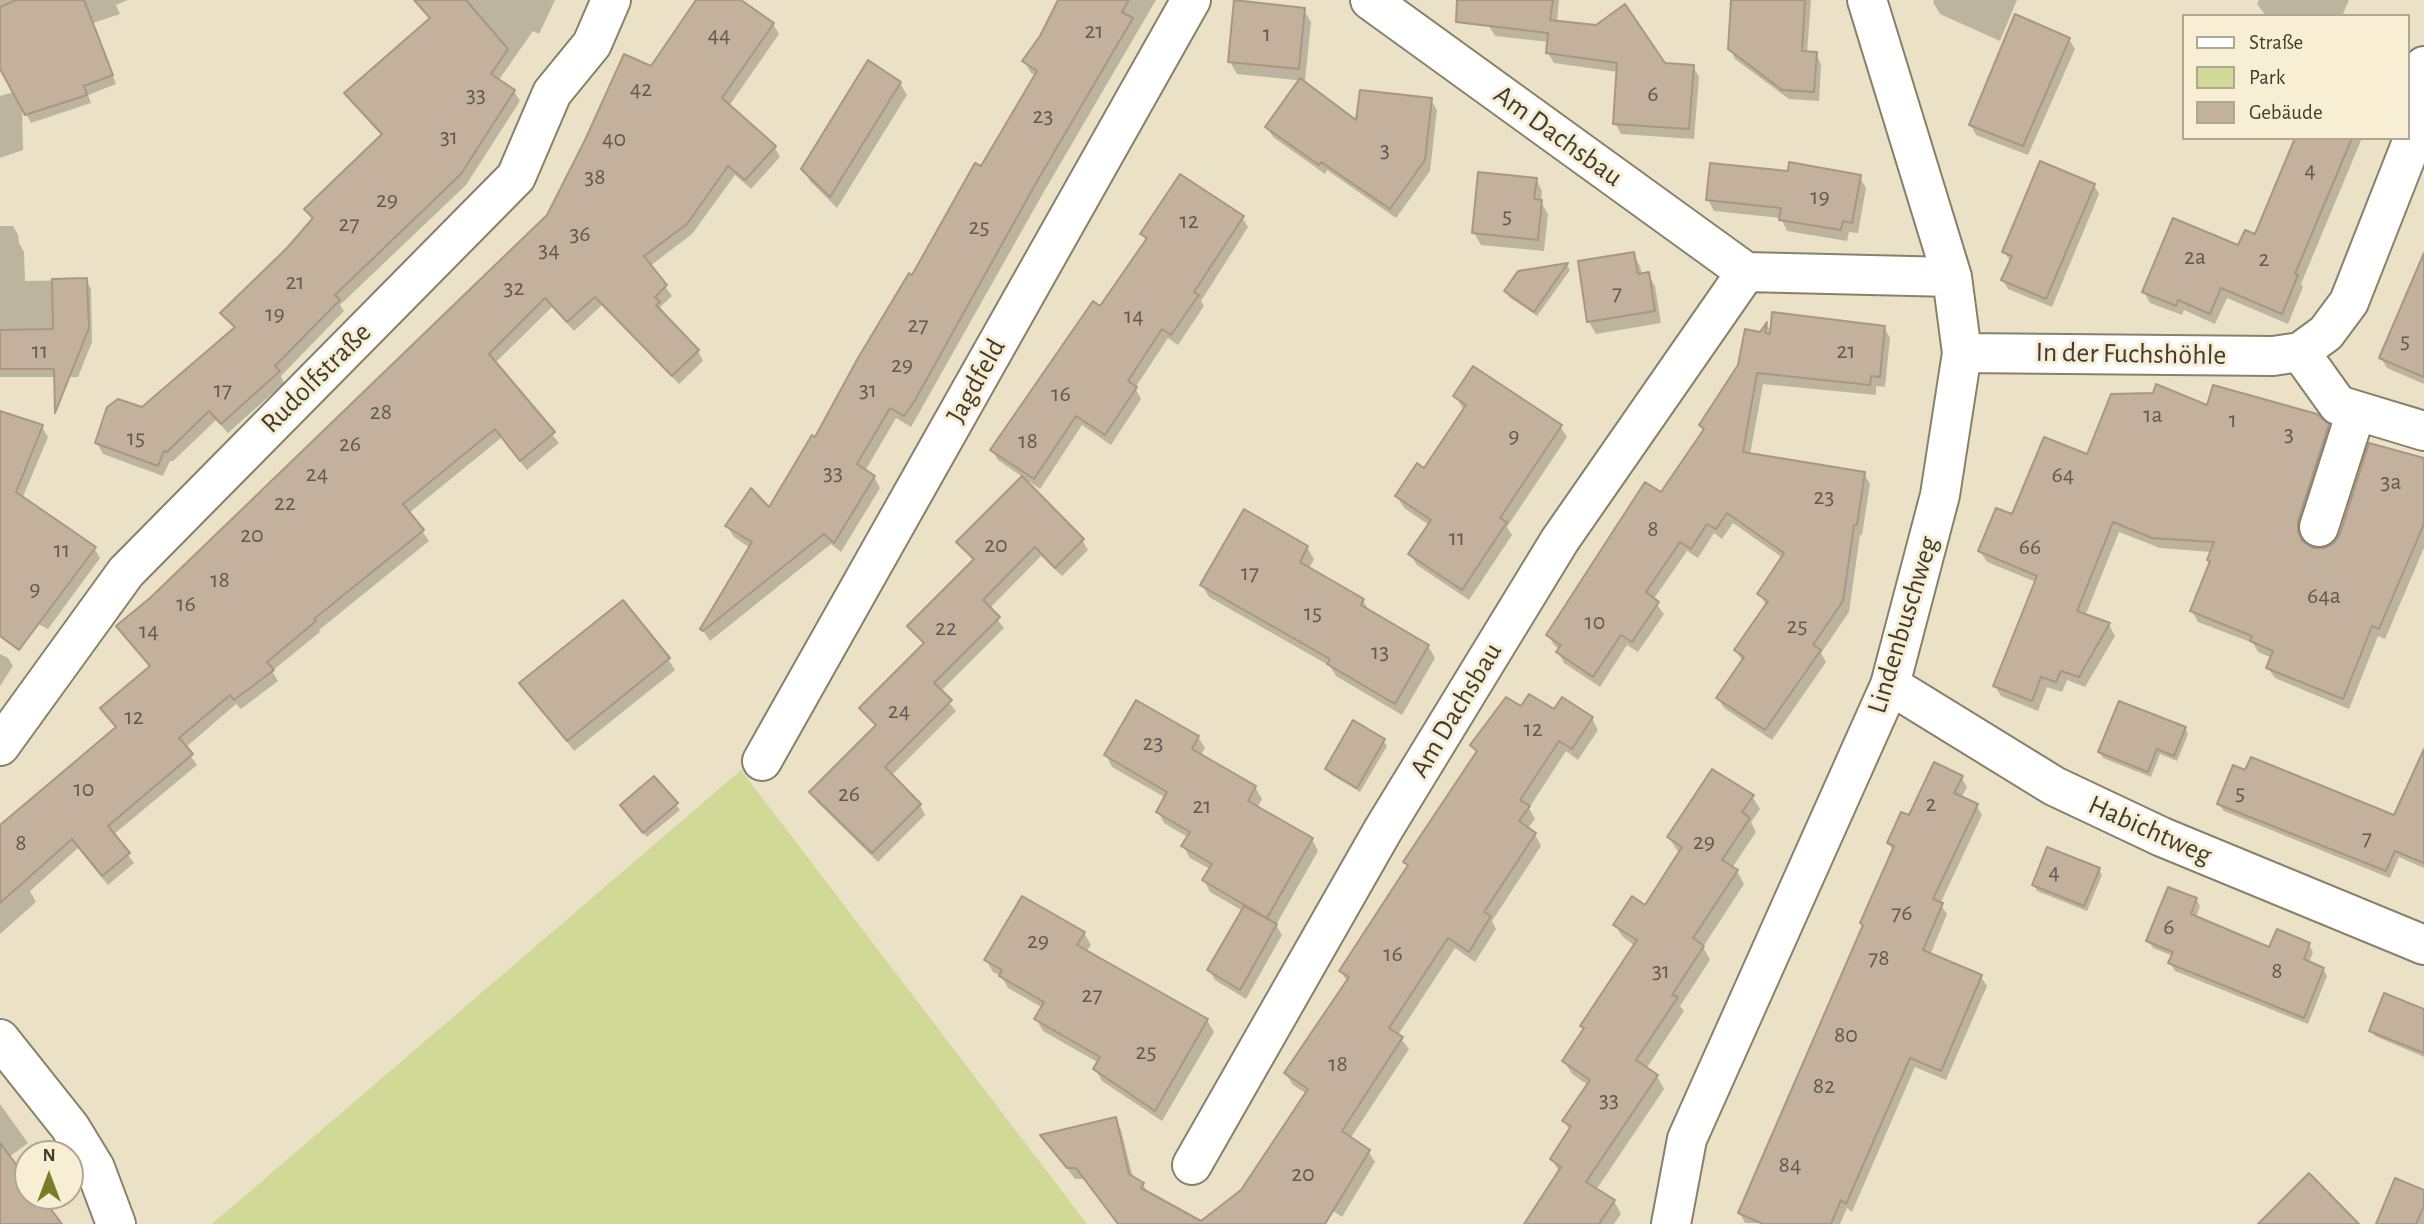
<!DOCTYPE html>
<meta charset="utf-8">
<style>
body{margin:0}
#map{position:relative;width:2424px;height:1224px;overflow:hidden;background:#ebe1c7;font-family:"Alegreya Sans",sans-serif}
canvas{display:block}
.legend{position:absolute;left:2182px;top:14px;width:228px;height:126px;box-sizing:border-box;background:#f8eed4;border:2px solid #afa794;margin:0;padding:9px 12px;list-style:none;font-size:21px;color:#413d33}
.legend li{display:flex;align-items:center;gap:14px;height:35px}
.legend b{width:35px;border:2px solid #afa794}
.north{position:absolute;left:14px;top:1140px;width:70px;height:70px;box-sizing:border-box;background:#f8eed4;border:2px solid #afa794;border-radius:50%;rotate:0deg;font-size:19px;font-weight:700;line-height:28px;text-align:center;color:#413d33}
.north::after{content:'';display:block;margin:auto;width:24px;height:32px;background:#787d27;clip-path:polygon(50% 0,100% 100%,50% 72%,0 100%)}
</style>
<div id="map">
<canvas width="2424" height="1224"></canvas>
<ul class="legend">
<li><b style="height:9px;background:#fff"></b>Straße</li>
<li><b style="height:19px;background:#d1d997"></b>Park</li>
<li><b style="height:19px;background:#c4b19d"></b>Gebäude</li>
</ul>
<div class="north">N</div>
</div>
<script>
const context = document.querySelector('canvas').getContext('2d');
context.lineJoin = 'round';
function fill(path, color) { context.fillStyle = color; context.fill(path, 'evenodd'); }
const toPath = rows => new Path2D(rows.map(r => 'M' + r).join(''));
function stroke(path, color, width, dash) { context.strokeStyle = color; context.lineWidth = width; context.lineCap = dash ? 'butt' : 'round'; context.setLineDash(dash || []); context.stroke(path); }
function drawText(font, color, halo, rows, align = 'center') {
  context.font = font + ' "Alegreya Sans",sans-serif'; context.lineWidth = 6; context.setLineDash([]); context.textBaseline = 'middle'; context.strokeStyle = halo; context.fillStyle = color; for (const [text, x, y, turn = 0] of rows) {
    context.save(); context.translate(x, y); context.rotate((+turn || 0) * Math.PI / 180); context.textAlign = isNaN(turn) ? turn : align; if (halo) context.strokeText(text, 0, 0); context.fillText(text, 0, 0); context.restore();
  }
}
fill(toPath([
 [741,770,1087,1224,212,1224]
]), '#d1d997');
fill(toPath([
 [0,0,128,0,116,5,120,14,93,23,116,84,88,95,91,103,31,123,22,106,23,150,0,158,0,96,14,92,0,62],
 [427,0,555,0,539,34,533,31,498,81,514,91,520,101,466,185,340,305,344,311,281,376,284,383,228,433,216,420,173,461,170,461,163,476,103,454,97,443,142,409,235,330,223,313,289,249,313,221,307,210,382,136,352,103,346,93,431,20,421,5],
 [698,0,738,0,773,24,779,34,729,106,775,148,780,157,751,189,735,175,692,234,650,266,672,296,660,307,664,313,662,315,698,351,703,361,679,384,602,305,574,331,552,307,495,363,559,443,527,470,501,438,409,513,429,541,319,630,320,632,272,671,278,681,241,709,236,704,185,748,197,765,113,835,134,863,108,885,78,848,30,891,36,902,0,934,0,827,117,729,102,708,150,667,118,626,152,599,548,216],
 [1082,0,1156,0,1042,195,919,413,911,427,896,418,865,471,874,477,880,488,841,552,831,544,710,641,702,629,750,548,734,537,727,526,769,509,815,439,982,169,1036,76,1031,73,1024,61],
 [1480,0,1559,0,1557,22,1596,26,1664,64,1693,66,1699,77,1694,139,1621,134,1615,123,1618,72,1554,63,1548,53,1549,42,1495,36,1489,26,1484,26,1478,15],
 [1733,0,1811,0,1807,53,1816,54,1821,64,1819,101,1789,99,1735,59,1730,48],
 [1934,0,2017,0,2000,41,1940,14,1933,2],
 [2259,0,2349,0,2342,16,2266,16,2257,4],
 [1304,10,1311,22,1305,81,1237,74,1230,62],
 [2069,39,2075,49,2028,155,1976,135,1971,125],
 [900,83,907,95,837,208,810,181,803,169],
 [1431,100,1437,110,1430,171,1396,218,1327,170,1325,174,1273,137,1267,127,1358,123],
 [2297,138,2362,138,2301,284,2303,287,2288,324,2227,298,2215,324,2184,310,2182,315,2150,303,2144,292,2239,248,2256,236],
 [1789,173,1859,176,1866,188,1858,233,1849,232,1847,241,1787,231,1781,218,1714,211,1708,199],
 [1536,179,1542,191,1541,202,1548,214,1544,251,1481,245,1474,233],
 [2094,185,2099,194,2052,307,2008,289,2003,280,2011,262,2004,252],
 [1242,217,1248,227,1201,301,1204,306,1178,345,1168,338,1135,388,1141,399,1111,445,1082,425,1040,489,998,460,992,450,1100,309,1146,241,1142,234],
 [0,226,13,226,18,235,19,243,24,252,25,281,86,280,91,289,92,342,78,377,0,377],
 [1633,254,1640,266,1642,275,1648,274,1655,286,1661,323,1596,334,1589,322,1580,263],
 [2424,257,2424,384,2387,368,2381,358],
 [1567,265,1570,270,1537,316,1509,297,1506,291,1519,273],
 [1767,325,1772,335,1884,327,1890,338,1885,387,1876,386,1876,395,1763,384,1750,455,1864,473,1870,484,1862,535,1860,535,1849,612,1821,653,1826,662,1772,740,1724,708,1718,698,1743,662,1736,651,1767,606,1759,594,1783,558,1733,523,1722,539,1714,533,1698,558,1687,551,1653,600,1664,614,1638,652,1627,645,1600,687,1564,663,1558,652,1560,650,1554,645,1548,635,1661,494,1704,432,1701,426],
 [1455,396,1560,426,1567,437,1507,527,1512,535,1469,600,1417,565,1410,554,1429,525,1404,508,1397,496,1425,470,1464,410],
 [2208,408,2328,425,2334,437,2303,532,2303,543,2312,550,2325,550,2335,544,2424,460,2424,548,2385,639,2378,636,2349,709,2275,678,2268,668,2272,658,2258,652,2253,643,2198,622,2192,611,2211,564,2209,560,2212,552,2160,548,2119,532,2085,616,2109,625,2115,636,2085,687,2067,680,2062,692,2047,687,2038,711,2001,696,1995,686,2036,582,1987,562,1980,551,2013,517,2088,457],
 [0,413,42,427,48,437,22,499,94,548,100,558,48,629,6,608,0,555],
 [1082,540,1088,550,1062,576,1041,556,989,609,1004,628,940,692,956,711,891,776,920,805,925,815,878,862,817,802,812,792,876,727,861,708,924,645,909,626,974,562,958,542],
 [1307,547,1314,559,1309,569,1363,601,1370,612,1428,646,1435,658,1402,715,1336,676,1330,666,1209,597,1202,585],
 [0,654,8,658,13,666,0,686],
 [668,659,675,670,574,751,522,683],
 [1521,708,1555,711,1592,718,1598,730,1578,760,1566,751,1529,808,1535,819,1527,829,1535,834,1541,846,1492,921,1496,929,1475,962,1455,948,1398,1035,1409,1049,1350,1139,1368,1151,1375,1162,1342,1217,1330,1209,1320,1224,1118,1224,1084,1179,1075,1179,1043,1136,1115,1119,1121,1130,1133,1178,1143,1184,1149,1195,1201,1223,1242,1191,1307,1094,1293,1085,1286,1074,1347,982,1341,971,1409,867,1406,862,1477,754,1472,745],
 [2185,729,2188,734,2177,761,2160,754,2151,777,2103,758,2100,752],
 [1198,737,1205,748,1200,756,1255,787,1262,799,1257,808,1312,839,1318,851,1276,925,1282,935,1246,999,1215,980,1209,970,1243,911,1210,892,1204,880,1210,869,1190,858,1183,846,1189,838,1164,823,1158,812,1166,798,1112,767,1106,755],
 [1383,740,1387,746,1360,792,1330,774,1327,769],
 [1961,777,1967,787,1961,798,1977,806,1982,815,1940,904,1947,914,1930,955,1981,977,1987,986,1946,1080,1915,1067,1852,1212,1847,1208,1840,1224,1745,1223,1740,1213,1864,926,1893,851,1889,843,1910,818],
 [654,778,680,810,647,837,625,811],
 [1752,796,1760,809,1751,822,1756,832,1732,868,1737,871,1744,884,1703,947,1710,960,1680,1006,1684,1011,1646,1069,1657,1076,1664,1089,1596,1190,1614,1201,1621,1214,1614,1224,1555,1224,1559,1172,1552,1159,1570,1131,1564,1121,1588,1085,1572,1074,1564,1061,1585,1030,1582,1026,1635,946,1623,937,1615,925,1645,908,1681,853,1676,849,1669,837],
 [2219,804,2395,817,2424,806,2424,868,2399,857,2390,878,2224,811],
 [2098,869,2102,875,2087,911,2037,891,2034,885],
 [2196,899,2200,906,2196,918,2270,949,2309,945,2313,952,2309,963,2323,969,2327,976,2308,1024,2175,971,2170,963,2173,956,2153,948,2148,940],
 [1084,933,1091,945,1086,952,1207,1020,1214,1032,1162,1121,1102,1081,1095,1069,1099,1063,1043,1031,1036,1019,1043,1008,1008,988,1001,976,993,972,986,960],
 [2424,1011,2424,1057,2375,1036,2371,1030],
 [0,1104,28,1143,9,1157,28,1182,28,1196,39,1196,60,1224,0,1224],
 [2424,1197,2424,1224,2388,1224]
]), '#0003');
const building = toPath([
 [16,0,84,0,113,75,84,86,87,95,25,115,0,69,0,7,16,0],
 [414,0,466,0,508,49,491,74,515,90,461,174,335,295,340,300,275,366,280,371,221,424,209,411,167,452,164,451,158,466,95,443,107,407,118,399,142,407,235,327,220,313,287,248,313,218,304,209,382,134,344,93,430,18,414,0],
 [696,0,741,0,774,23,722,98,776,146,745,180,728,166,687,224,644,256,667,285,655,297,660,302,656,305,699,350,672,376,595,297,567,322,545,298,489,354,555,432,520,461,495,429,403,504,424,530,314,619,316,621,267,662,274,670,234,700,230,695,179,738,193,754,108,826,130,853,102,876,72,839,0,903,0,825,116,727,100,708,150,666,116,626,150,598,547,215,585,140,624,54,651,66,696,0],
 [1058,0,1129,0,1122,12,1133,18,1036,183,914,402,904,416,890,408,857,464,875,476,834,543,824,534,703,631,700,629,752,542,725,526,751,488,769,507,812,435,815,437,858,358,909,273,912,275,975,163,981,166,1037,71,1022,61,1040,36,1058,0],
 [1234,0,1305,8,1299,69,1228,62,1234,0],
 [1457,0,1553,0,1550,20,1596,25,1625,4,1665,63,1694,65,1689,129,1613,124,1617,63,1546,53,1548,33,1456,22,1457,0],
 [1731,0,1805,0,1802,51,1817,52,1814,92,1782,90,1728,49,1731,0],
 [2015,14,2070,38,2023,146,1969,125,2015,14],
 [868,60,901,82,830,197,801,169,868,60],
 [1300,78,1356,120,1360,90,1432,98,1425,160,1390,209,1321,162,1319,165,1265,127,1300,78],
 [2295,138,2352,138,2295,274,2298,275,2282,314,2221,288,2210,314,2178,300,2176,306,2142,292,2173,218,2238,245,2245,230,2255,234,2295,138],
 [2040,161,2095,184,2046,299,2001,280,2012,256,2002,252,2040,161],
 [1789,162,1861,175,1852,223,1843,221,1841,230,1779,220,1781,208,1706,200,1710,163,1788,171,1789,162],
 [1478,172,1537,178,1534,199,1542,200,1538,240,1472,233,1478,172],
 [1180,174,1244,216,1194,292,1199,295,1171,335,1162,329,1128,381,1137,387,1105,435,1076,416,1034,479,990,450,1093,301,1100,306,1147,238,1140,234,1180,174],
 [1634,252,1638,274,1649,272,1655,311,1587,322,1578,261,1634,252],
 [2424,253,2424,377,2379,358,2424,253],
 [1568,263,1534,312,1504,291,1518,271,1568,263],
 [87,278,89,328,55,413,54,369,0,369,0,330,53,329,52,279,87,278],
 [1772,312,1885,326,1880,377,1871,376,1870,385,1757,373,1743,452,1865,472,1857,525,1854,525,1843,601,1813,645,1821,650,1765,730,1716,698,1744,657,1734,650,1768,601,1757,594,1784,553,1727,513,1716,529,1707,524,1691,549,1680,542,1646,592,1659,602,1632,642,1621,635,1593,677,1556,652,1561,645,1546,635,1645,482,1661,492,1704,429,1699,425,1738,365,1745,329,1760,332,1767,322,1765,333,1770,334,1772,312],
 [1473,366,1562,425,1500,518,1507,522,1462,590,1408,554,1431,520,1395,496,1417,463,1424,468,1466,405,1453,396,1473,366],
 [2156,384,2207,405,2213,385,2317,414,2329,424,2298,521,2298,531,2302,541,2313,548,2324,548,2334,543,2340,534,2369,443,2424,458,2424,524,2379,629,2372,626,2343,699,2266,668,2273,651,2250,641,2252,636,2190,611,2210,561,2207,560,2214,542,2152,538,2113,522,2077,611,2110,623,2079,677,2061,671,2056,682,2041,677,2032,701,1993,686,2037,576,1978,551,1996,508,2012,514,2044,437,2087,454,2111,394,2153,393,2156,384],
 [0,411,43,425,16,492,96,547,19,650,0,636,0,411],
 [1022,476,1084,539,1055,568,1035,547,983,600,1000,617,934,683,952,700,885,767,921,804,872,853,809,792,876,725,859,708,924,643,907,626,974,559,956,542,1022,476],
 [1244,509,1308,546,1300,562,1364,599,1361,605,1429,645,1395,704,1327,664,1330,659,1200,585,1244,509],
 [623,600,670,658,567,741,519,683,623,600],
 [1529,694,1554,709,1562,697,1593,717,1572,749,1559,741,1520,800,1530,806,1519,821,1536,833,1484,912,1491,916,1469,952,1448,938,1389,1028,1403,1037,1342,1131,1370,1150,1325,1224,1118,1224,1076,1168,1067,1168,1040,1135,1116,1117,1129,1174,1144,1183,1141,1188,1201,1221,1241,1190,1308,1089,1284,1073,1349,977,1339,971,1408,865,1403,862,1477,751,1470,745,1506,697,1521,706,1529,694],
 [1136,700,1199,736,1192,749,1256,786,1248,801,1313,838,1267,918,1202,880,1212,864,1181,846,1190,832,1156,812,1167,792,1104,755,1136,700],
 [2119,701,2186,727,2174,756,2157,749,2148,772,2098,752,2119,701],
 [1353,720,1385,739,1357,788,1325,769,1353,720],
 [2424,749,2424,863,2395,851,2386,871,2217,804,2233,765,2245,770,2251,757,2394,815,2424,749],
 [1934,762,1963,776,1954,793,1978,804,1933,899,1943,903,1923,950,1982,975,1941,1071,1910,1058,1846,1204,1841,1200,1831,1224,1763,1224,1738,1213,1863,925,1860,923,1894,846,1887,843,1901,812,1909,815,1934,762],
 [1712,769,1754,795,1742,812,1750,818,1722,860,1738,870,1693,938,1704,946,1672,995,1678,997,1636,1060,1658,1075,1586,1182,1615,1200,1599,1224,1524,1224,1561,1167,1550,1159,1571,1126,1562,1121,1590,1080,1562,1061,1584,1028,1580,1026,1637,940,1613,925,1632,896,1645,905,1682,847,1667,837,1712,769],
 [654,776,678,803,643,833,620,805,654,776],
 [2047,847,2100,868,2084,906,2032,885,2047,847],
 [2168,887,2197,898,2191,914,2269,947,2277,929,2310,943,2304,959,2324,968,2304,1018,2168,963,2173,952,2146,941,2168,887],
 [1022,896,1085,932,1077,945,1208,1019,1155,1111,1093,1069,1100,1057,1034,1019,1044,1002,999,976,1002,970,984,960,1022,896],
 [1244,906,1277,924,1240,990,1207,970,1244,906],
 [2384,993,2424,1009,2424,1053,2369,1031,2384,993],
 [0,1143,28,1180,28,1196,41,1196,62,1224,0,1224,0,1143],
 [2309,1173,2359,1224,2258,1224,2309,1173],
 [2395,1178,2424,1190,2424,1206,2416,1224,2376,1224,2395,1178]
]);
fill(building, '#c4b19d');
stroke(building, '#a99683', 2);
const minor = toPath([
 [1370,0,1746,272,1952,277],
 [2300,352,2338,405,2424,431],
 [1962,353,2273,356,2300,352,2326,333,2349,302,2417,129,2424,66],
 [2319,527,2356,412],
 [1890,685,2054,786,2162,837,2424,945],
 [0,746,126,572,516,177,552,93,592,44,611,0],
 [762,761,1191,0],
 [0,1039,70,1127,95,1168,116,1224],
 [1192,1165,1383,830,1560,540,1746,272],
 [1671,1224,1687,1139,1890,685,1940,495,1962,353,1952,277,1867,0]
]);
stroke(minor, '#898069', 42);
stroke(minor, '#fff', 38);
drawText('24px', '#625a4e', null, [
 ["21",1094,31],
 ["1",1267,34],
 ["44",719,35],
 ["42",641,89],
 ["6",1653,94],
 ["33",476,95],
 ["23",1043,116],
 ["31",449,137],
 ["40",614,139],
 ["3",1385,150],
 ["4",2310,170],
 ["38",595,177],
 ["19",1820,197],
 ["29",387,200],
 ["5",1507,216],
 ["12",1189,221],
 ["27",349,224],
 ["25",979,227],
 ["36",580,234],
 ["34",549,250],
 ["2a",2195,257],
 ["2",2264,259],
 ["21",295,282],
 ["32",514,288],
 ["7",1617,293],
 ["19",275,314],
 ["14",1134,316],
 ["27",918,325],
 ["5",2405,341],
 ["11",40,351],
 ["21",1846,351],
 ["29",902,365],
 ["17",223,390],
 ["31",868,390],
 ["16",1061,394],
 ["28",381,412],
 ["1a",2153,415],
 ["1",2233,420],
 ["3",2289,434],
 ["9",1514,436],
 ["15",136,438],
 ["18",1028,441],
 ["26",350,444],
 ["33",833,473],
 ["24",317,474],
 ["64",2063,475],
 ["3a",2391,482],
 ["23",1824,497],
 ["22",285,503],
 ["8",1653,529],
 ["20",252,535],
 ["11",1457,538],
 ["20",996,545],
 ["66",2030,547],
 ["11",62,550],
 ["17",1250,573],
 ["18",220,580],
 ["9",35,589],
 ["64a",2324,596],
 ["16",186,604],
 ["15",1313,613],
 ["10",1595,622],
 ["25",1797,626],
 ["22",946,628],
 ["14",149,631],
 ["13",1380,652],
 ["24",899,711],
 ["12",134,717],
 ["12",1533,729],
 ["23",1153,743],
 ["10",84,789],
 ["5",2240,793],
 ["26",849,794],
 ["2",1931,804],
 ["21",1202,806],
 ["7",2367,838],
 ["29",1704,842],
 ["8",21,843],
 ["4",2054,872],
 ["76",1902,913],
 ["6",2169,927],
 ["29",1038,941],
 ["16",1393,954],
 ["78",1879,958],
 ["31",1661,971],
 ["8",2277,971],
 ["27",1092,995],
 ["80",1846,1035],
 ["25",1146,1052],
 ["18",1338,1064],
 ["82",1824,1086],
 ["33",1609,1100],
 ["84",1790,1165],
 ["20",1303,1174]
]);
drawText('28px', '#413d33', '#f8eed4', [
 ["Am Dachsbau",1558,136,36],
 ["In der Fuchshöhle",2131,354,1],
 ["Rudolfstraße",316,378,-45],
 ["Jagdfeld",976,381,-61],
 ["Lindenbuschweg",1903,625,-73],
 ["Am Dachsbau",1456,710,-59],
 ["Habichtweg",2150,830,24]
]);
</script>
